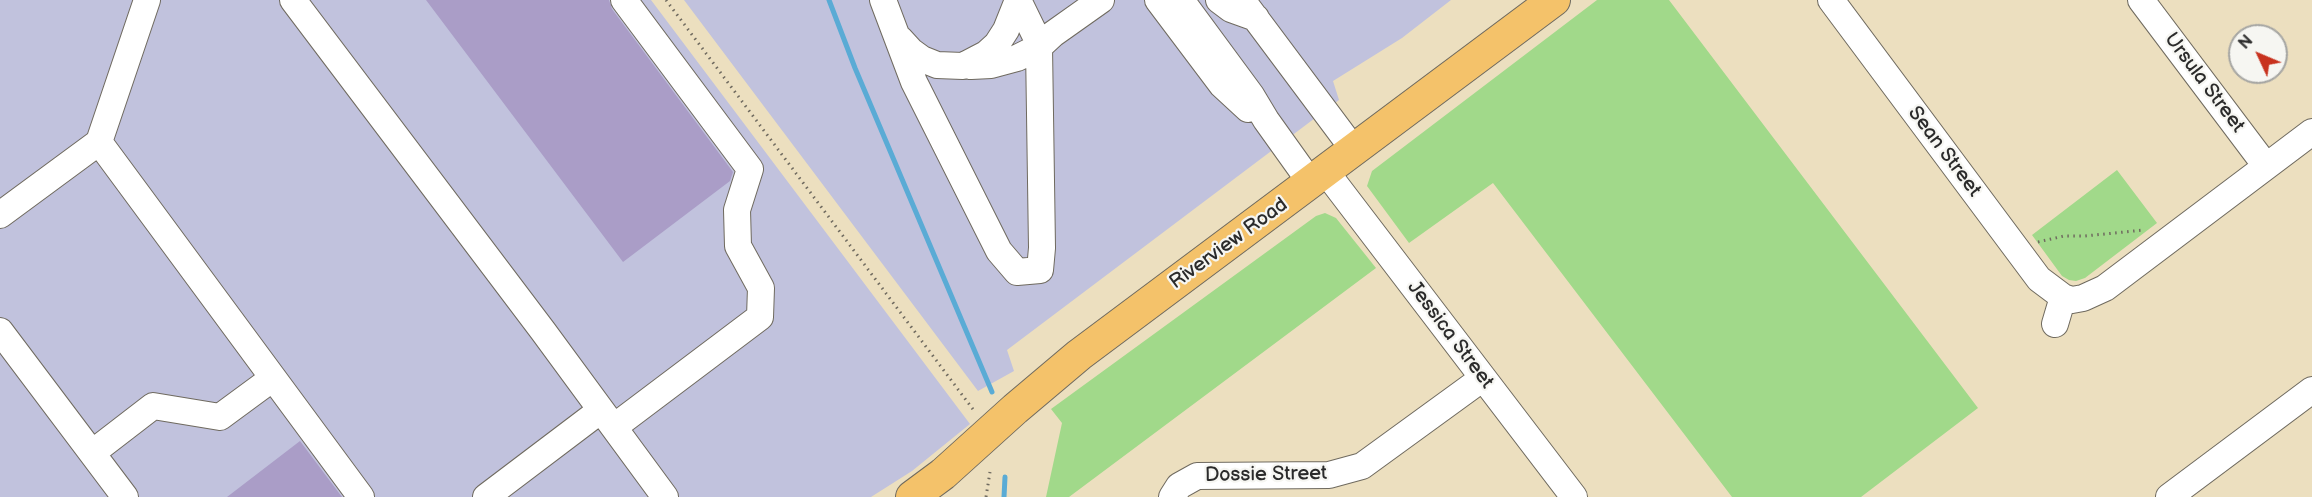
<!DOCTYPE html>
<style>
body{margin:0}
#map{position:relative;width:2312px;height:497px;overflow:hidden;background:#ecdfbf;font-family:"Balsamiq Sans",sans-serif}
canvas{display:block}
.north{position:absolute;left:2228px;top:24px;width:60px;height:60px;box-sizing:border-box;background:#f6f6f2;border:2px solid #a5a5a2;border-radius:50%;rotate:314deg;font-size:16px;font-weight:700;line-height:24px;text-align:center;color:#2b2b2b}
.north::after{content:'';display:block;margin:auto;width:21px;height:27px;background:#c8321e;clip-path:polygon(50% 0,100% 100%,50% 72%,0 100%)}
</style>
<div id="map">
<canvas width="2312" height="497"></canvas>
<div class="north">N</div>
</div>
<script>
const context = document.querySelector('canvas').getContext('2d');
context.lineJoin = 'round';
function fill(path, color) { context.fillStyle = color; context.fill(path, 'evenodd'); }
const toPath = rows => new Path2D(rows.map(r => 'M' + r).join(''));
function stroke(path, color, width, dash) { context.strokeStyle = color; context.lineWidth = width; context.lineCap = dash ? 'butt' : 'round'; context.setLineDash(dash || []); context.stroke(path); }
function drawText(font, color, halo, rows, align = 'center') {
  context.font = font + ' "Balsamiq Sans",sans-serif'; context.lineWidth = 4.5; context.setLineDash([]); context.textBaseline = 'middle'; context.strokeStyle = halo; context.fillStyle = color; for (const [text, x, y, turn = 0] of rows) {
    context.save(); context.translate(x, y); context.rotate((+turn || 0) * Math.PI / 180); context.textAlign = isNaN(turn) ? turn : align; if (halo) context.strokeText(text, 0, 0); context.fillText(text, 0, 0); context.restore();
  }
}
fill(toPath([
 [0,0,651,0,970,424,912,471,871,497,0,497],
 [684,0,1451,0,1402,38,1333,81,1339,100,1007,350,1014,371,978,391]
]), '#c1c2dd');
fill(toPath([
 [1597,0,1669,0,1978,408,1861,497,1732,497,1493,183,1409,243,1367,186,1372,171],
 [2117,170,2157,223,2085,278,2076,281,2069,280,2062,276,2032,235],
 [1325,213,1336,218,1376,268,1069,497,1046,497,1062,423,1051,409,1316,216]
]), '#a1d98a');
stroke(toPath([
 [829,0,855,68,992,392],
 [1004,497,1005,477]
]), '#5aabd5', 5);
fill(toPath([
 [426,0,609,0,612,9,733,172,730,181,623,262],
 [300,441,342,497,227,497]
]), '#aa9dc7');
const minor = toPath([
 [293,0,543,331,665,497],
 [883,0,914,82,999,251,1017,272,1040,270,1042,248,1039,47,1037,39,1018,0],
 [1158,0,1222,85,1248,109],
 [1181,0,1251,95,1266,120,1311,183],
 [1219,0,1231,9,1256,18],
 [1242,0,1354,150],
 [1831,0,2039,279,2063,297,2072,300,2083,298,2105,288,2312,132],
 [2141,0,2266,166],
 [900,39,911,51,922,59,937,65,963,66,986,54,997,44,1006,30,1018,0],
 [971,66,991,65,1017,58,1039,47,1053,34,1101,0],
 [99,142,361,497],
 [1326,172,1574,497],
 [0,215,99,142,147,0],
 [2055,324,2063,297],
 [0,331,125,497],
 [614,427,760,317,761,288,738,246,737,210,750,169,624,0],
 [92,453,153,406,220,417,273,378],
 [486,497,601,410],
 [1172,497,1179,486,1197,476,1329,475,1362,466,1483,378],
 [2169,497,2312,390]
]);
const major = toPath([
 [912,497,943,474,1015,409,1079,355,1554,0]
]);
stroke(minor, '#6f6a5f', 28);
stroke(major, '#6f6a5f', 34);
stroke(toPath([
 [666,0,975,412],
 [2038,242,2064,236,2085,236,2144,230],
 [986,497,990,472]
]), '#6f6a5f', 3, [1.5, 4.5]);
stroke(minor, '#fff', 26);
stroke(major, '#f4c26a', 32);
drawText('20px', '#2b2b2b', '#f6f6f2', [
 ["Ursula Street",2204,83,53],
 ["Sean Street",1944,152,53],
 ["Riverview Road",1229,244,-36],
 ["Jessica Street",1450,335,53],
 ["Dossie Street",1266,475,-1]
]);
</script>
